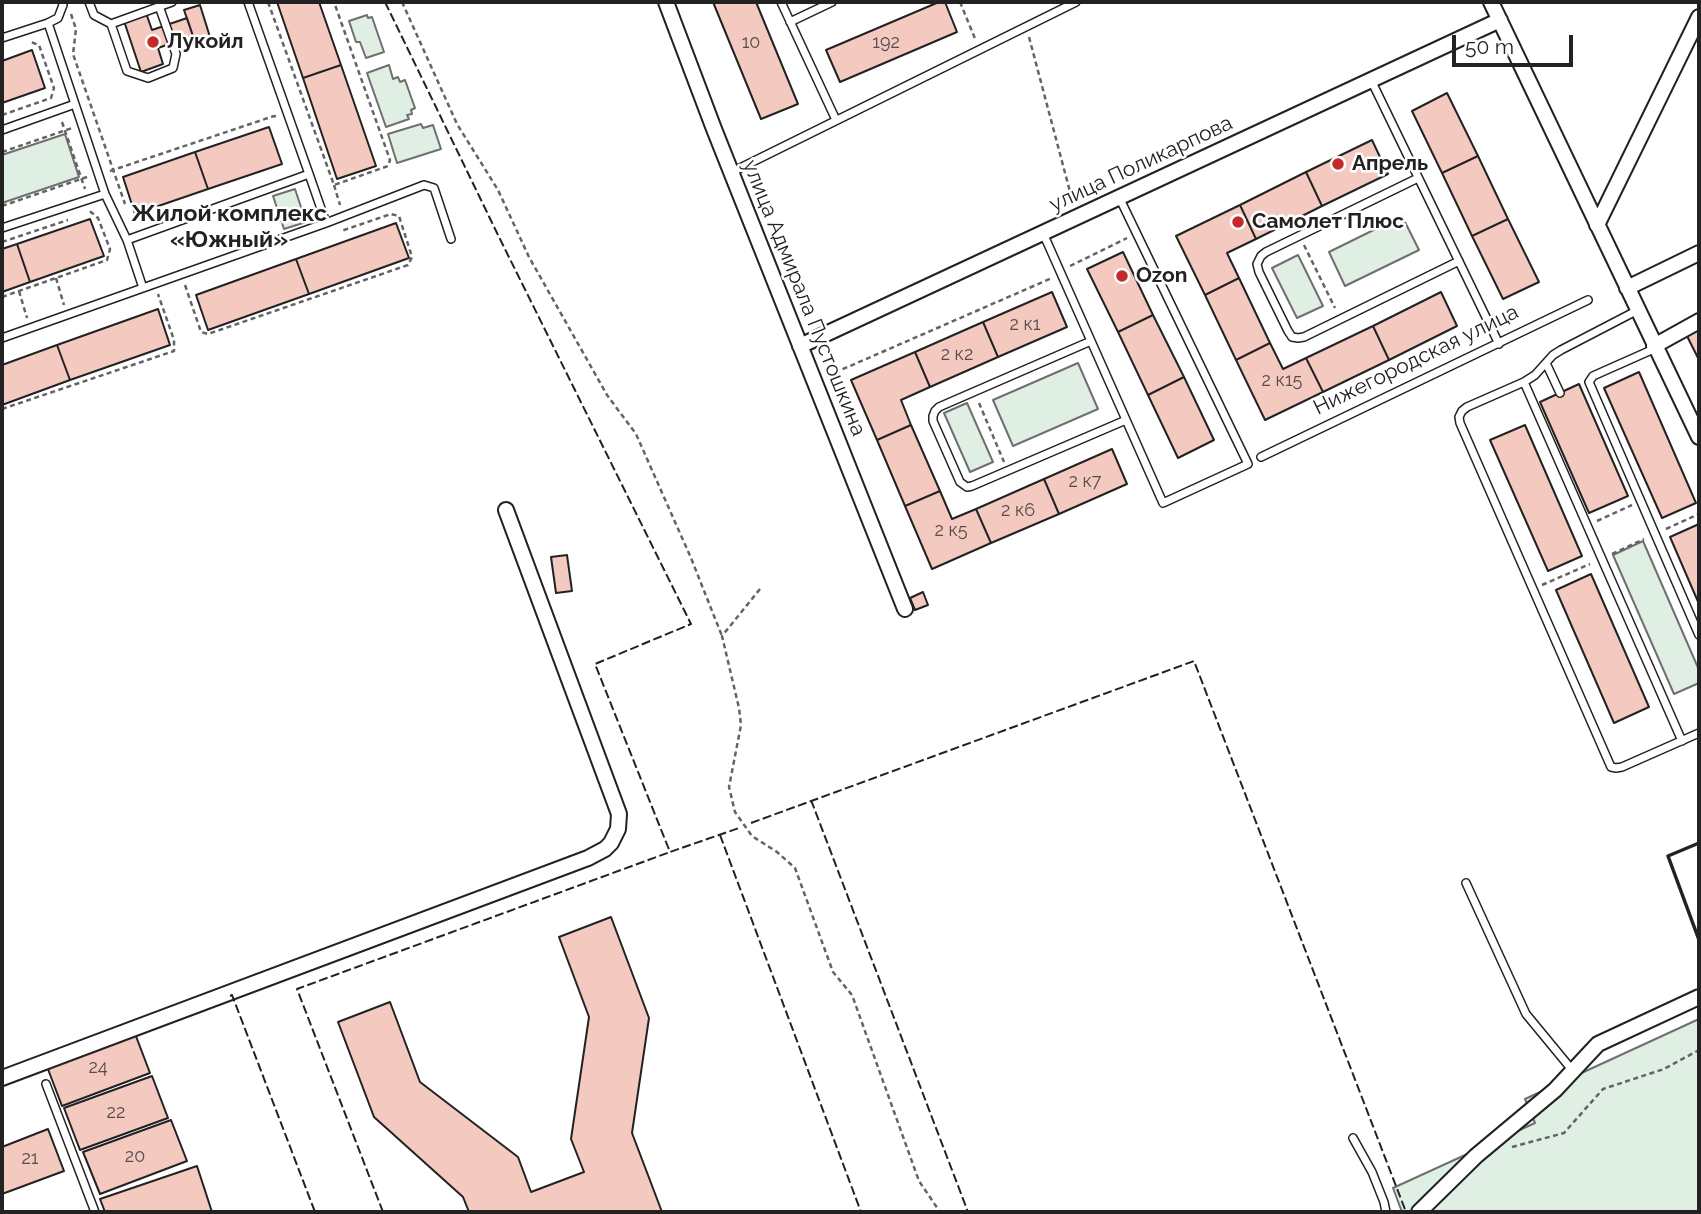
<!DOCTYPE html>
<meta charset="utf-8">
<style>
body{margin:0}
#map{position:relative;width:1701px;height:1214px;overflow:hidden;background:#fff;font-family:Raleway,sans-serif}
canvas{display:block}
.frame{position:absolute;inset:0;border:4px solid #222;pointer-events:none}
.scale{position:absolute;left:1452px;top:35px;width:121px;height:32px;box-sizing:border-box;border:4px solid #222;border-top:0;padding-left:9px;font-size:21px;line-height:24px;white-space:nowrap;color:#222;-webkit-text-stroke:5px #fff;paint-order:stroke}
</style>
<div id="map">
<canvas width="1701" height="1214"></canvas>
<div class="frame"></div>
<div class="scale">50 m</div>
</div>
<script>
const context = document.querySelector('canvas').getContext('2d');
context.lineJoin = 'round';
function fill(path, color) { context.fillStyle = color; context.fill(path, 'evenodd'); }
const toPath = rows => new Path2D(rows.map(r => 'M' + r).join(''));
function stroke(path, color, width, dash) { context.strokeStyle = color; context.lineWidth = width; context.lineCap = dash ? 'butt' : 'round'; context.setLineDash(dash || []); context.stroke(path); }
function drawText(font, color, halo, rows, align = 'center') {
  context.font = font + ' Raleway,sans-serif'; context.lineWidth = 5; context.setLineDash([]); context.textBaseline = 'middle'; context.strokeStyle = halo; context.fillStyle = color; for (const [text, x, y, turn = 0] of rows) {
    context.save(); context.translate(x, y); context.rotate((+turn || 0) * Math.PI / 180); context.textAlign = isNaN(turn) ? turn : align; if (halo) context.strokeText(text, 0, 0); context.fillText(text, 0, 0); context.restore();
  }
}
const green = toPath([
 [367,15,368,18,372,17,384,52,366,58,360,42,356,42,349,21,367,15],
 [389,65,393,79,398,77,400,82,405,80,415,108,411,110,412,114,407,115,409,119,386,127,367,73,389,65],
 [421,124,423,128,433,125,441,149,397,163,388,134,421,124],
 [65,134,79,177,2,203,2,155,65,134],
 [295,189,306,222,284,229,273,196,295,189],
 [1402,216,1419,250,1345,286,1329,252,1402,216],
 [1298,255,1323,306,1297,318,1272,268,1298,255],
 [1078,363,1098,409,1013,446,993,400,1078,363],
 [967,403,993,462,970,472,944,413,967,403],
 [1643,541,1699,670,1699,683,1674,694,1613,555,1643,541],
 [1699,1019,1699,1212,1402,1212,1393,1188,1535,1123,1525,1099,1699,1019]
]);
fill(green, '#e0efe3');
stroke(green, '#6f6f6f', 2);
const building = toPath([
 [277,2,319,2,341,65,303,78,277,2],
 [713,2,756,2,798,104,761,119,713,2],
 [939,2,945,2,957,32,840,82,826,50,939,2],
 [200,5,210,37,195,42,184,10,200,5],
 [146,13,152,30,187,18,193,36,158,48,163,64,141,72,124,21,146,13],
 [32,50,45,88,2,103,2,61,32,50],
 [341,65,376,166,337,179,303,78,341,65],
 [1447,93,1478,156,1442,173,1412,111,1447,93],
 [269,127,282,164,208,189,195,152,269,127],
 [1372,140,1388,174,1322,206,1306,172,1372,140],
 [195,152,208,189,135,214,123,177,195,152],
 [1478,156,1508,219,1472,236,1442,173,1478,156],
 [1306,172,1322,206,1256,239,1240,205,1306,172],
 [1240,205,1256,239,1227,253,1239,278,1205,295,1176,236,1240,205],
 [90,219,104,256,30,282,17,244,90,219],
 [1508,219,1539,282,1503,299,1472,236,1508,219],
 [396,223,409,258,309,294,296,259,396,223],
 [17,244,30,282,2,292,2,249,17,244],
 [1123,252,1153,315,1118,332,1087,269,1123,252],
 [296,259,309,294,208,330,196,295,296,259],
 [1239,278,1270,343,1236,360,1205,295,1239,278],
 [1052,292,1067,327,998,357,983,322,1052,292],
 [1441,292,1457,326,1389,360,1373,326,1441,292],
 [158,309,170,345,70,380,57,345,158,309],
 [1153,315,1184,377,1148,395,1118,332,1153,315],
 [983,322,998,357,930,387,915,352,983,322],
 [1373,326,1389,360,1323,392,1306,358,1373,326],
 [1699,327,1699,360,1686,334,1699,327],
 [1270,343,1283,369,1306,358,1323,392,1265,420,1236,360,1270,343],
 [57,345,70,380,2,405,2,365,57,345],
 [915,352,930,387,901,400,911,425,877,440,851,380,915,352],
 [1639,372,1696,503,1662,518,1604,388,1639,372],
 [1184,377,1214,440,1178,458,1148,395,1184,377],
 [1579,384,1628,496,1589,513,1540,402,1579,384],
 [911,425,940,491,905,506,877,440,911,425],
 [1525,425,1582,556,1548,571,1490,440,1525,425],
 [1112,449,1127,484,1059,514,1044,479,1112,449],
 [1044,479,1059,514,991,543,976,509,1044,479],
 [940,491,952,519,976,509,991,543,932,569,905,506,940,491],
 [1699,524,1699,604,1670,537,1699,524],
 [567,555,572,591,556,593,551,557,567,555],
 [1591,574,1649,707,1614,723,1556,590,1591,574],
 [923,592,928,605,915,610,910,598,923,592],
 [611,917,649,1018,632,1133,662,1212,469,1212,463,1197,374,1117,338,1022,390,1002,420,1082,518,1157,531,1192,584,1172,571,1139,589,1017,559,937,611,917],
 [134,1031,150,1073,62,1106,46,1064,134,1031],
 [152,1076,168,1118,80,1150,64,1108,152,1076],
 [171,1120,187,1161,100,1194,83,1152,171,1120],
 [48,1129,64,1171,2,1194,2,1147,48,1129],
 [197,1166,212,1212,105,1212,100,1199,197,1166]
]);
fill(building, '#f3c9c0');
stroke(building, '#222', 2);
const service = toPath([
 [62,2,63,5,58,18,48,23,105,194,127,240,143,288],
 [89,2,94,15,111,24,172,2],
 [248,2,309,174],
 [781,2,836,120],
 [790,22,832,2],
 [111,24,127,71,148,78,173,68,176,54,159,6],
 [2,38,48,23],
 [1371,80,1499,344],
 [2,130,75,104],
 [732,172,1076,2],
 [1418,178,1266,252,1261,256,1257,264,1259,272,1288,331,1292,337,1298,338,1304,337,1459,261],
 [2,228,105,194],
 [1043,233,1163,503,1248,464,1119,197],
 [127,240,309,174,326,223],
 [1638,310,1561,350,1553,355,1535,375,1524,382,1467,407,1462,411,1459,417,1460,423,1611,767,1616,768,1622,767,1699,733],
 [2,338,326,223,424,185,434,188,451,239],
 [1091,341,939,407,935,411,933,416,933,421,960,482,967,487,972,486,1126,420],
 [1656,348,1593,376,1589,382,1699,635],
 [1546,363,1560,393],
 [1524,382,1682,741],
 [1261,457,1588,300],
 [1466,883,1526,1014,1573,1071],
 [46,1084,95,1212],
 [1353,1138,1372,1172,1384,1202,1386,1212]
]);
const minor = toPath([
 [666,2,714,129,905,609],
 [1491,2,1699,437],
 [1597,225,1699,17],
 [1627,288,1699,253],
 [800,346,1500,20],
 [1654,346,1699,321],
 [2,1078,588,858,605,849,611,843,618,829,619,814,506,510],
 [1419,1212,1476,1156,1555,1090,1598,1044,1699,997]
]);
stroke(service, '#222', 10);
stroke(minor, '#222', 18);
stroke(toPath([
 [2,2,3,2],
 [268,2,334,185,388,166,390,160,334,2],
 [402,2,457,124,498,190,529,257,607,395,636,434,691,558,722,636],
 [960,2,976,41],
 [71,14,76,29,73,54,125,204],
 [1029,37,1073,203],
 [2,115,51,98,54,88,39,45,31,42],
 [62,122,85,189],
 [2,152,72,128],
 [110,171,274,116,277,117],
 [334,185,340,205],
 [2,206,87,177],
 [2,242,68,220],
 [1304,245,1335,308],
 [1070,266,1127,238],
 [56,278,64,305],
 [185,285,201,332,208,334,408,265,412,257,399,216,391,214,341,231],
 [19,291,27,318],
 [2,297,107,260,110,249,98,218,91,212,88,213],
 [827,376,1052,278],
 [979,403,1004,462],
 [2,409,174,351,174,340,158,294],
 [1597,521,1632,505],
 [1666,529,1699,514],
 [1612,554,1644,539],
 [1542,585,1590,564],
 [760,589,722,636,739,708,741,725,729,787,735,812,752,836,777,852,795,868,833,972,852,995,919,1181,940,1212],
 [1512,1147,1564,1133,1603,1089,1664,1069,1699,1050]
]), '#646464', 2.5, [5, 3.5]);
stroke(service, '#fff', 7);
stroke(minor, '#fff', 14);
stroke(toPath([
 [385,2,498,235,691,624,595,664,670,852,739,828],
 [811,800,968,1212],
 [751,823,1194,661,1406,1212],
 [720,835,861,1212],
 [230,996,232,995,315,1212],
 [383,1212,297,989,670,852]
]), '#222', 2, [9, 3.5]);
stroke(toPath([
 [1699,843,1668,856,1699,940]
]), '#222', 3.5);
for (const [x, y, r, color] of [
 [153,42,7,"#c62828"],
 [1338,164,7,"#c62828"],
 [1238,222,7,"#c62828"],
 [1122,276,7,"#c62828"]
]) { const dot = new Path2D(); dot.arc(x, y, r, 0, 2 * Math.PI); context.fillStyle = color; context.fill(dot); stroke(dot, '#fff', 2.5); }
drawText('18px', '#564c4a', null, [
 ["10",751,43],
 ["192",886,43],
 ["2 к1",1025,325],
 ["2 к2",957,355],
 ["2 к15",1282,381],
 ["2 к7",1085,482],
 ["2 к6",1018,511],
 ["2 к5",951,531],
 ["24",98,1068],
 ["22",116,1113],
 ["20",135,1157],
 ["21",30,1159]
]);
drawText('bold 21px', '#222', '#fff', [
 ["Лукойл",167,42],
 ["Апрель",1352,164],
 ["Самолет Плюс",1252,222],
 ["Ozon",1136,276]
], 'left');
drawText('21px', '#222', '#fff', [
 ["улица Поликарпова",1141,164,-25],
 ["улица Адмирала Пустошкина",804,298,68],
 ["Нижегородская улица",1416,360,-26]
]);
drawText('bold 23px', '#222', '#fff', [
 ["Жилой комплекс",229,214],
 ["«Южный»",229,240]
]);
</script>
